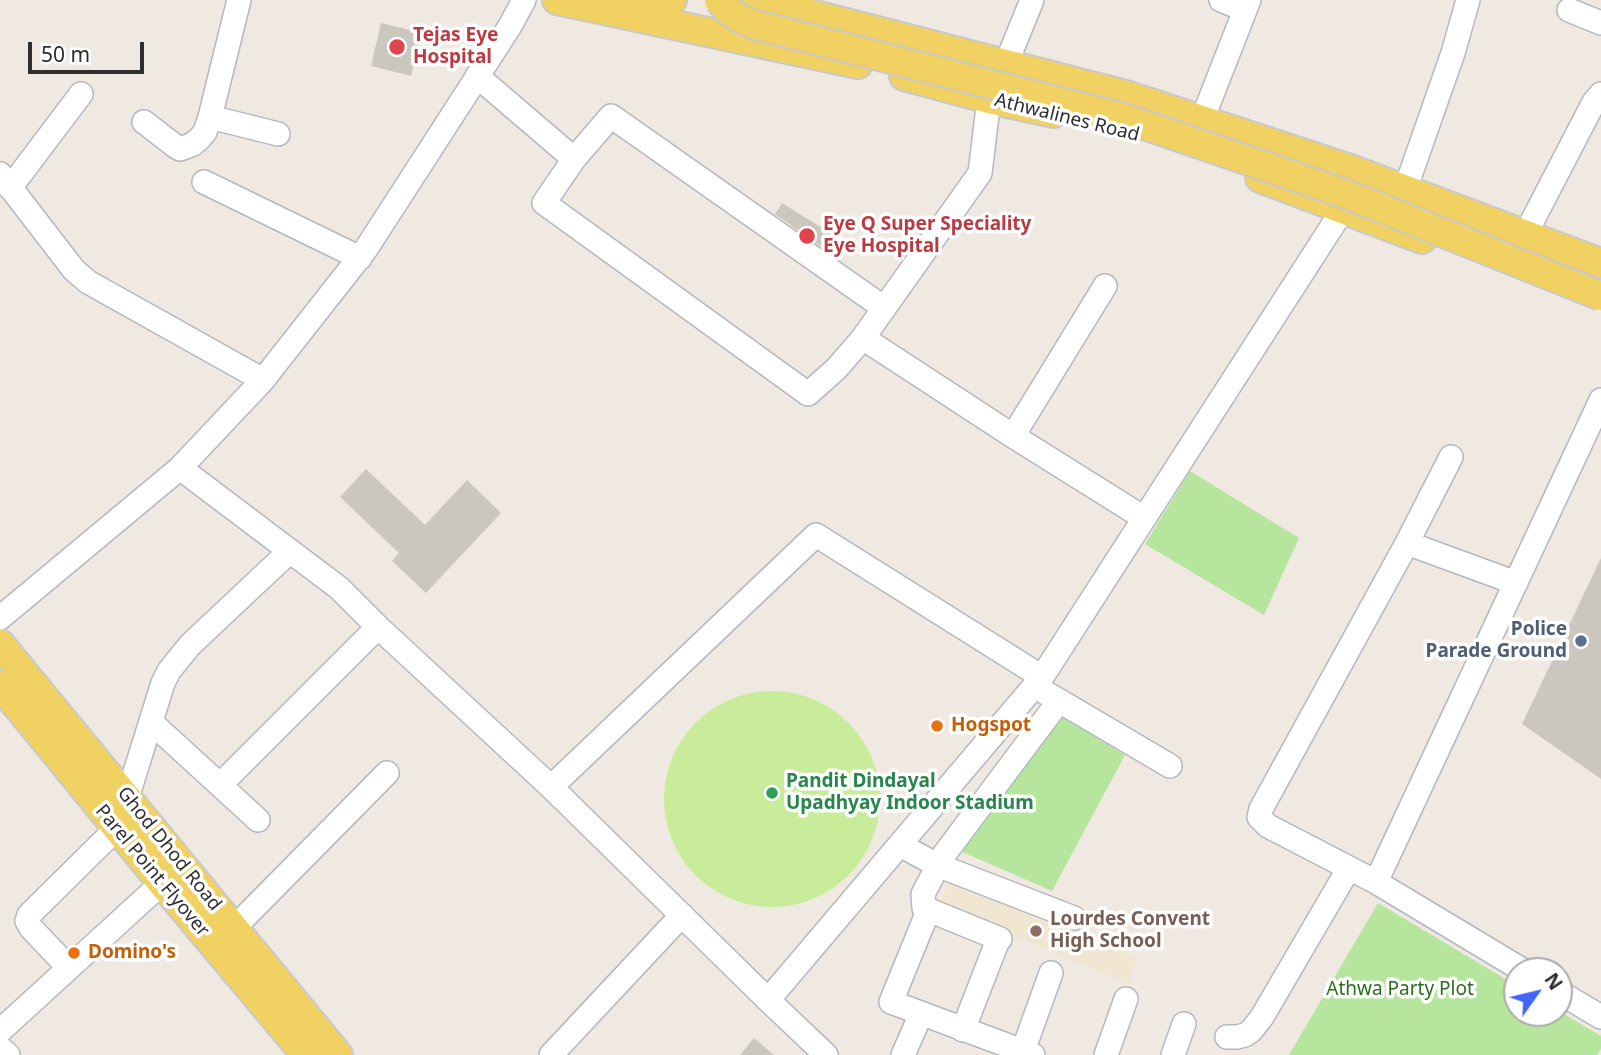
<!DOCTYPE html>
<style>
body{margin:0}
#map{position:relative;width:1601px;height:1055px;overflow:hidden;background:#efe9e1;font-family:"Noto Sans",sans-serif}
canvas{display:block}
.north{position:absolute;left:1503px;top:957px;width:70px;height:70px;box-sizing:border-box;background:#fff;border:2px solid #ababab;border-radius:50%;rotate:56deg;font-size:19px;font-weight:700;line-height:28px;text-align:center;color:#2e2e2e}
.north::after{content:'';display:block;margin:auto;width:24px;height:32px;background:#4264fb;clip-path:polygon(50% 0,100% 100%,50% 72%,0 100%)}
.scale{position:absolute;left:28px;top:42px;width:116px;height:32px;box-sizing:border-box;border:4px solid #2e2e2e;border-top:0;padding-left:9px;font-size:21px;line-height:24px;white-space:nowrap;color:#2e2e2e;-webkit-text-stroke:5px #fff;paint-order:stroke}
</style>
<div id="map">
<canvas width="1601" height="1055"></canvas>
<div class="north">N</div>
<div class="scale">50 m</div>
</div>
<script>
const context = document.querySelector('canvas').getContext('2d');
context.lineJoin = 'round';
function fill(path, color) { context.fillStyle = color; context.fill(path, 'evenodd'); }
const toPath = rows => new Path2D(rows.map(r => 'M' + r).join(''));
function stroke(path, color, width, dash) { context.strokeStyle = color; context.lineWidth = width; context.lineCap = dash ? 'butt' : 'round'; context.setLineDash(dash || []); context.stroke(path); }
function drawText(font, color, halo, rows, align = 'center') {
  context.font = font + ' "Noto Sans",sans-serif'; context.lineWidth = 7; context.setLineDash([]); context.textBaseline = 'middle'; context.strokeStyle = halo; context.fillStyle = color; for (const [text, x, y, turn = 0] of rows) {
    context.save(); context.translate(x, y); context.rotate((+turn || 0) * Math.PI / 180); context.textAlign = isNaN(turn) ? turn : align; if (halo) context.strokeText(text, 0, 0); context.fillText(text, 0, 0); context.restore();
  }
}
fill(toPath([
 [950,883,1137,958,1129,984,938,904]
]), '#f0e6d1');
fill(toPath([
 [1190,471,1299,538,1264,615,1145,544],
 [1057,714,1125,755,1052,891,958,850],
 [1378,903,1517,986,1517,1013,1559,1013,1559,1011,1601,1036,1601,1049,1597,1055,1289,1055]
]), '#b6e59e');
fill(toPath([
 '664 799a108 108 0 1 1 216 0a108 108 0 1 1-216 0Z'
]), '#c9ec9a');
fill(toPath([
 [381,23,422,33,411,76,371,66],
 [782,203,835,236,827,251,775,214],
 [366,469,425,525,467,480,501,513,426,593,392,561,399,553,340,497],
 [1601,558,1601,779,1522,724],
 [754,1038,774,1055,740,1055]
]), '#cbc7bf');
const minor = toPath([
 [524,0,510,26,366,249,263,380,180,468,339,588,378,627,551,787,768,1000,826,1055],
 [1221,0,1245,10],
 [1569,10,1601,23],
 [1006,64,1032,0],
 [477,76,574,159,544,203,808,394,837,368,863,338,980,173,989,99],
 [210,117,278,134],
 [1202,120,1249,0],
 [144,122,175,146,180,149,193,144,200,138,205,132,210,117,239,0],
 [574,159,611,116,884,308],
 [0,174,74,270,88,282,263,380],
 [204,182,360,258],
 [10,188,81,94],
 [1405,190,1453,53,1468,0],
 [1525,235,1594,102,1601,94],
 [863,338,1013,436,1144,518],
 [1013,436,1105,286],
 [1451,457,1407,543,1261,809,1259,817,1268,826,1376,882,1524,971],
 [1407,543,1516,583],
 [0,618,180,468],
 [1046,693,1170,766],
 [151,722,258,820],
 [220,785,378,627],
 [551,787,816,535,1042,677],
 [127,798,163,683,169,671,190,645,290,551],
 [900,845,937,865,1074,918],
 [1376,882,1601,400],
 [926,916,891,1002,1033,1055],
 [234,928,387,773],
 [1000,939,924,908,923,894,943,856,1059,701],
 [69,968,31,928,27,921,29,915,117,828],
 [1559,992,1601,1017],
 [768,1000,1042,677,1351,197],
 [963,1030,996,945],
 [0,1031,162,883],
 [1227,1037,1237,1037,1245,1035,1251,1031,1262,1017,1349,868],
 [0,1048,8,1055],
 [1023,1051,1051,973],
 [551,1055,682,915],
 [903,1055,921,1014],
 [1106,1055,1126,999],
 [1173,1055,1184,1024]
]);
const major = toPath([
 [557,0,858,64],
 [634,0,657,1,672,0],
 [757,0,1126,95,1353,170,1601,263],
 [904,76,989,99,1054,113],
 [1260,178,1422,239],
 [0,644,338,1055],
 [0,685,162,883,306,1055]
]);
stroke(minor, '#b4b7c1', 26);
stroke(major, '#c9c9c9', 32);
stroke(minor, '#fff', 23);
stroke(major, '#f2d163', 28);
const majorBridge = toPath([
 [719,0,728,10,741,19,756,25,1121,117,1346,194,1601,296]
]);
stroke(majorBridge, '#c9c9c9', 32, []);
stroke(majorBridge, '#f2d163', 28);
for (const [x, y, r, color] of [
 [397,47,9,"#e0444e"],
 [807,236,9,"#e0444e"],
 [1581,641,7,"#5c6f8a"],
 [937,726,7,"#e8710a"],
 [772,793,7,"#2e9e5b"],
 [1036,931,7,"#8d6e63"],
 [74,953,7,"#e8710a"]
]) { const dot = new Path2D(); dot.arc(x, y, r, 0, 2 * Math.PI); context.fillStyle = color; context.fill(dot); stroke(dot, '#fff', 2.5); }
drawText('bold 19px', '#be3a42', '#fff', [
 ["Tejas Eye",413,36],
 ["Hospital",413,58],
 ["Eye Q Super Speciality",823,225],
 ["Eye Hospital",823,247]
], 'left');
drawText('19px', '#2e2e2e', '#fff', [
 ["Athwalines Road",1067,118,14],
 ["Ghod Dhod Road",169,849,51],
 ["Parel Point Flyover",152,871,50]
]);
drawText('bold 19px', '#4e5e75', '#fff', [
 ["Police",1567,630],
 ["Parade Ground",1567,652]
], 'right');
drawText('bold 19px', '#c56008', '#fff', [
 ["Hogspot",951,726],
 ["Domino's",88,953]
], 'left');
drawText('bold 19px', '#27864d', '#fff', [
 ["Pandit Dindayal",786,782],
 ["Upadhyay Indoor Stadium",786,804]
], 'left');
drawText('bold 19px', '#785e54', '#fff', [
 ["Lourdes Convent",1050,920],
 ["High School",1050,942]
], 'left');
drawText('19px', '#2c6e1b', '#fff', [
 ["Athwa Party Plot",1400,990]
]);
</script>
